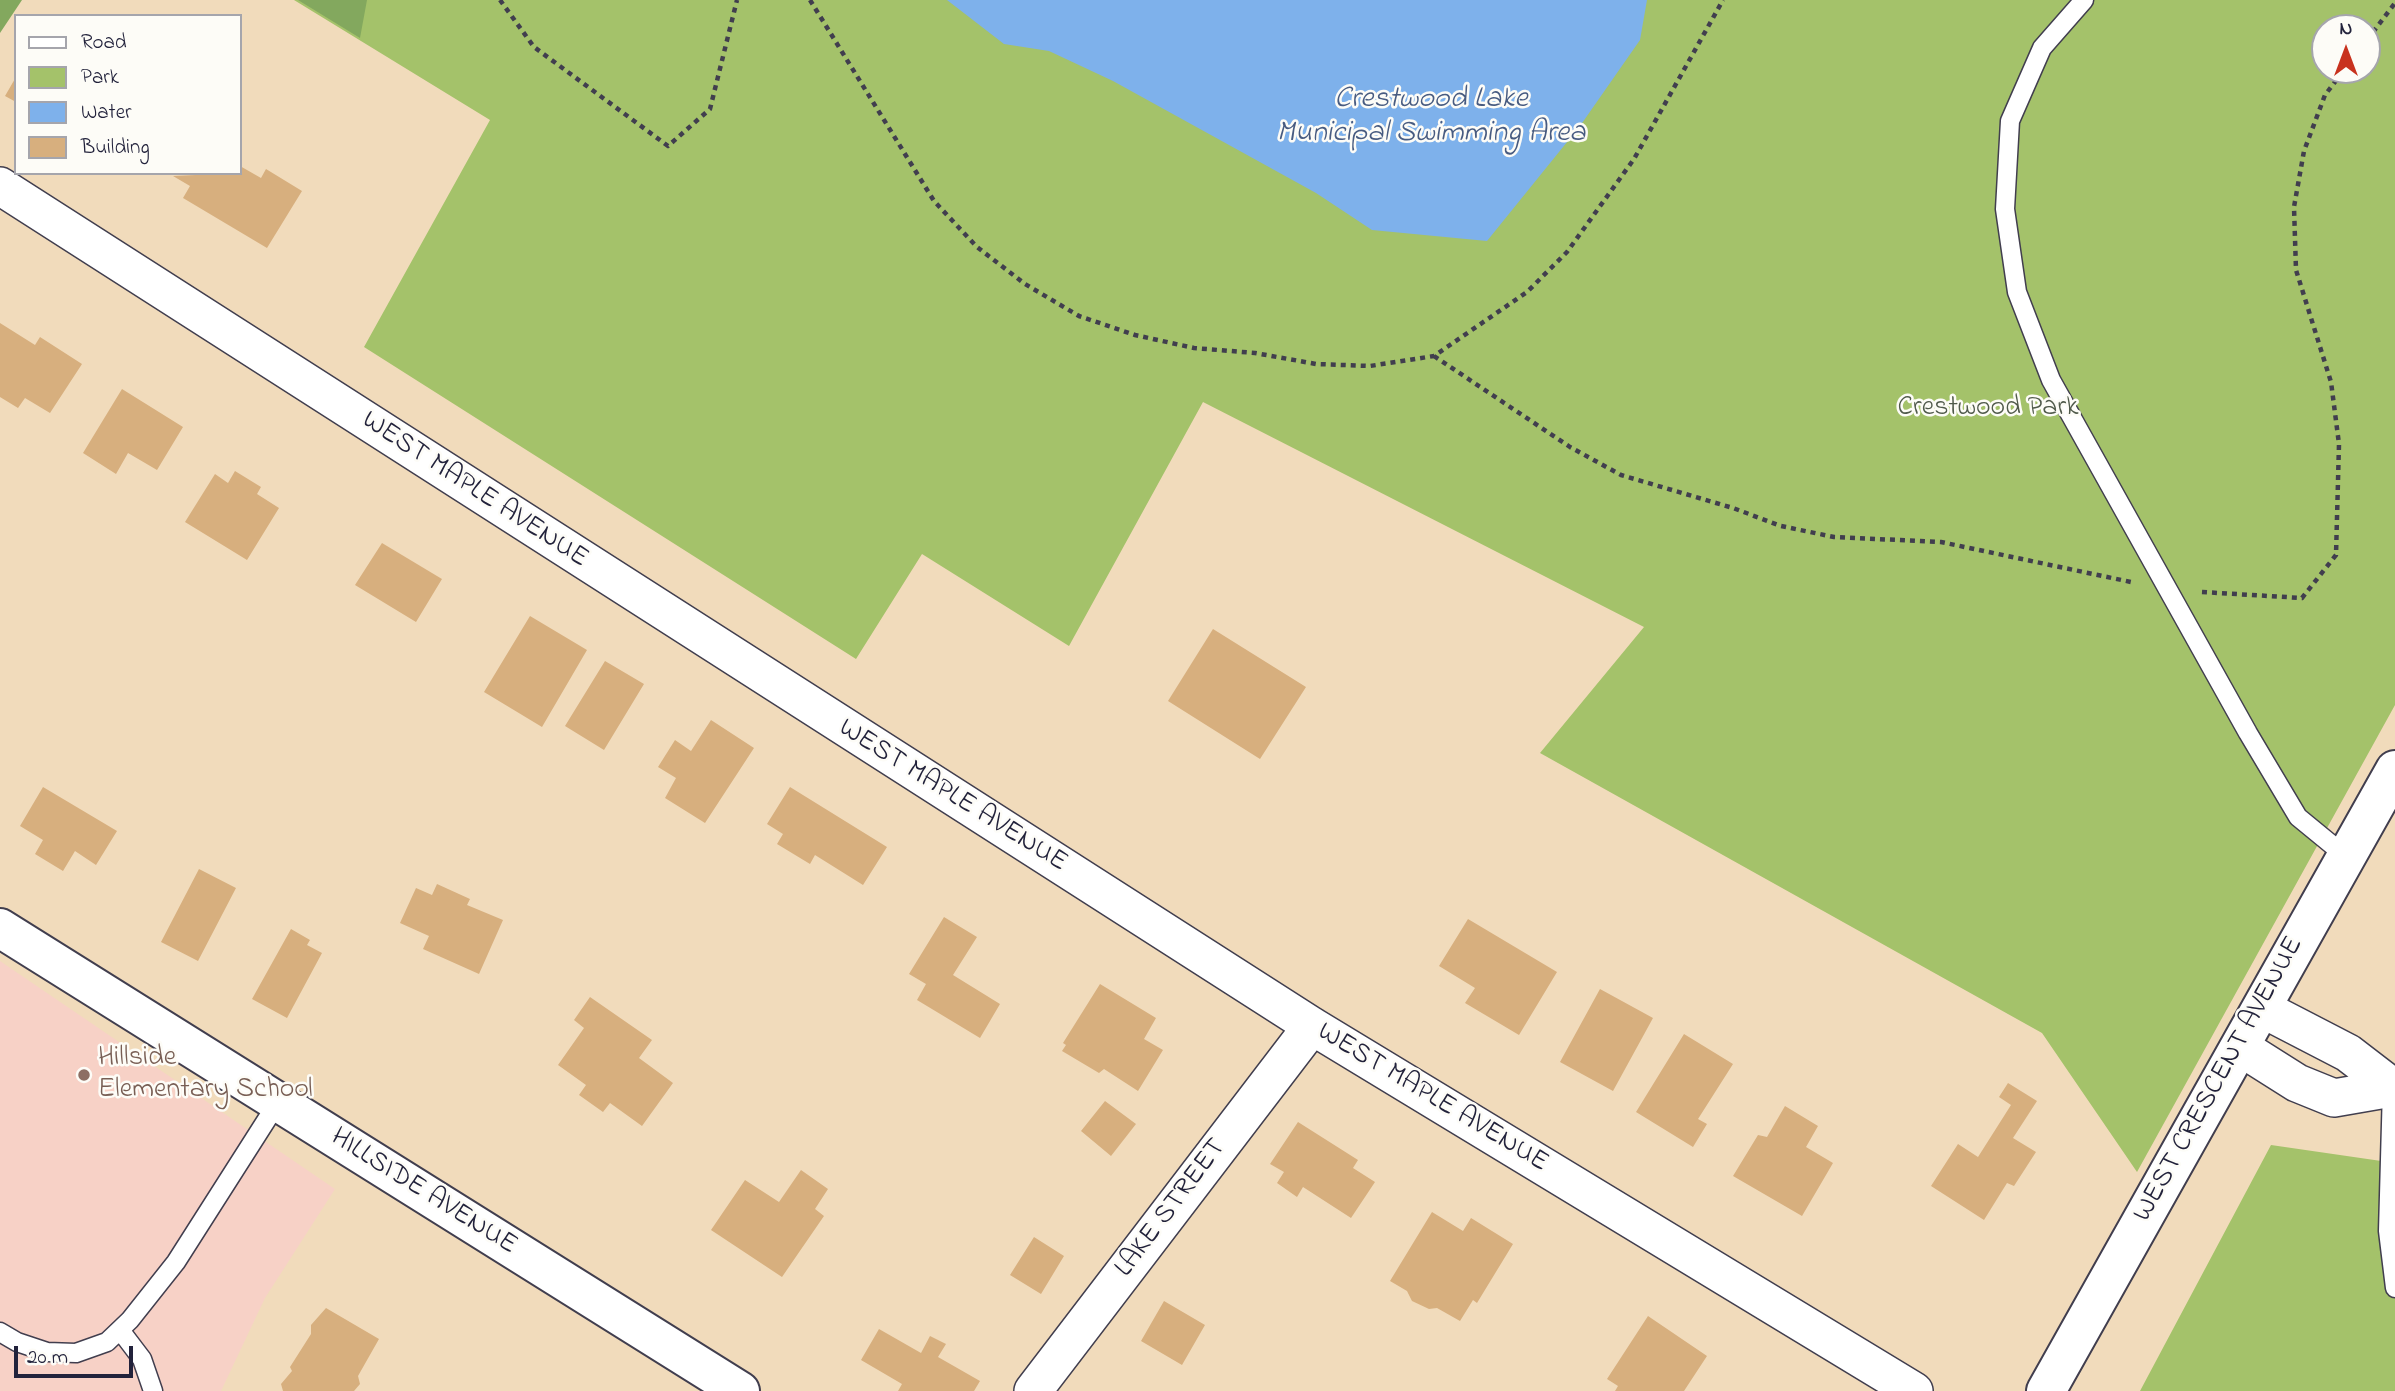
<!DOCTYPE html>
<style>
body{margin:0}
#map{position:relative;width:2395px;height:1391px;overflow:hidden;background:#f1dbbb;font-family:"Indie Flower",sans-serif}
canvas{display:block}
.legend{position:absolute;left:14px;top:14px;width:228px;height:161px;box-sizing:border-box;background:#fdfcf7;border:2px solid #a5a5ac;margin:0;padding:9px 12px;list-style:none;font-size:21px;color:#22223b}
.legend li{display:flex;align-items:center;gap:14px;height:35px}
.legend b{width:35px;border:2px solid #a5a5ac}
.north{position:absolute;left:2311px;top:14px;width:70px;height:70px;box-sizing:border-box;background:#fdfcf7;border:2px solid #a5a5ac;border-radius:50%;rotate:0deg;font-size:19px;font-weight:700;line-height:28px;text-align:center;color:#22223b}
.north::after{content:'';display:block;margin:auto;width:24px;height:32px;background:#c8321e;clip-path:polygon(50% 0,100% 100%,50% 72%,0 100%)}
.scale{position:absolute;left:14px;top:1346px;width:119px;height:32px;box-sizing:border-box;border:4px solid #22223b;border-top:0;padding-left:9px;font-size:21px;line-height:24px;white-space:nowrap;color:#22223b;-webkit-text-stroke:5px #fdfcf7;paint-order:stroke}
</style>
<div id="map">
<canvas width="2395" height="1391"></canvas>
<ul class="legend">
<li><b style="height:9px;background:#fff"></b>Road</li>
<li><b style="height:19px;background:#a4c26a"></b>Park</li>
<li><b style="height:19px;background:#7eb1eb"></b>Water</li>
<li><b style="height:19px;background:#d7af7e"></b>Building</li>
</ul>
<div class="north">N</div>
<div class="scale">20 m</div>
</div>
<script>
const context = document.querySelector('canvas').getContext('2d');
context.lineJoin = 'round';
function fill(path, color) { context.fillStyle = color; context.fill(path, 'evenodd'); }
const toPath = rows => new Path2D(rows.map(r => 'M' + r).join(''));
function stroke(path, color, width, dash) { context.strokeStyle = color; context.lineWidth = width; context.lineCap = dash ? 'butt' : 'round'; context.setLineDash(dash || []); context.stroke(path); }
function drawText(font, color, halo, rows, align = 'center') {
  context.font = font + ' "Indie Flower",sans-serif'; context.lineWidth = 5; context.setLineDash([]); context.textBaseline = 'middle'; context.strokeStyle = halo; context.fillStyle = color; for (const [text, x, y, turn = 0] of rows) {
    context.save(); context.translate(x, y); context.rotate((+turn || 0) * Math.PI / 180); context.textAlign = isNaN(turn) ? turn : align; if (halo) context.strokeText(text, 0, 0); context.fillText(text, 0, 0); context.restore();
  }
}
fill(toPath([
 [0,961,335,1189,265,1298,221,1391,0,1391]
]), '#f7d1c6');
fill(toPath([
 [294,0,2395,0,2395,705,2137,1172,2042,1033,1540,753,1644,627,1203,402,1069,646,922,554,856,659,364,347,490,120],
 [2325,28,2367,28,2367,70,2325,70],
 [2271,1145,2395,1163,2395,1391,2140,1391]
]), '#a4c26a');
fill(toPath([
 [0,0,22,0,0,33],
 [298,0,367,0,360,38]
]), '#83a85e');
fill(toPath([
 [947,0,1647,0,1640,40,1580,126,1487,241,1372,230,1316,193,1113,81,1049,51,1004,44]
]), '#7eb1eb');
fill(toPath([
 [16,77,16,102,5,96],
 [240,166,261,178,266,169,302,191,267,248,183,198,190,186,173,176,240,173],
 [0,323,35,345,40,337,82,364,50,413,25,398,18,408,0,397],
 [122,389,183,427,157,470,128,453,116,474,83,453],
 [235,471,261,487,257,494,279,508,247,560,185,522,215,474,228,483],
 [382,543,442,579,416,622,355,585],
 [530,616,587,650,542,727,484,692],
 [1213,629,1306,687,1260,759,1168,701],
 [605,661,644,684,604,750,565,726],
 [711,720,754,748,705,823,665,798,676,778,658,767,675,740,691,751],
 [43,787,117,831,96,865,75,851,63,871,35,854,43,840,20,826],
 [790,787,887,847,863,885,815,855,810,864,777,844,783,834,767,824],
 [199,869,236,888,198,961,161,942],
 [437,884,470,899,467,905,503,920,479,974,423,949,429,936,400,923,416,888,432,895],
 [944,917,977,937,953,975,1000,1004,980,1038,917,1000,926,984,909,974],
 [1468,919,1557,972,1519,1035,1465,1003,1475,988,1439,966],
 [291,929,310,940,307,945,322,953,287,1018,252,999],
 [1100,984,1156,1018,1144,1039,1163,1050,1138,1091,1104,1069,1099,1073,1062,1051,1066,1045,1063,1043],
 [1600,989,1653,1018,1613,1091,1560,1062],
 [590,997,652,1040,639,1058,673,1083,642,1126,610,1103,603,1112,579,1095,586,1085,558,1065,584,1028,574,1020],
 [1684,1034,1733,1064,1698,1119,1707,1124,1693,1147,1636,1112],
 [2008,1083,2037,1101,2013,1138,2036,1152,2014,1186,2007,1183,1984,1220,1931,1186,1958,1144,1978,1157,2011,1105,1999,1097],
 [1105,1101,1136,1124,1111,1156,1081,1131],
 [1785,1106,1818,1126,1806,1147,1833,1163,1802,1216,1733,1176,1758,1135,1767,1137],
 [1298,1122,1358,1160,1353,1168,1375,1182,1351,1218,1303,1187,1297,1197,1277,1183,1284,1172,1270,1164],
 [801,1170,828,1189,815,1209,824,1216,782,1277,711,1230,745,1180,779,1202],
 [1432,1212,1463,1231,1471,1218,1513,1244,1477,1303,1473,1300,1460,1321,1437,1308,1429,1309,1412,1301,1407,1291,1390,1281],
 [1034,1237,1064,1256,1041,1294,1010,1275],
 [1164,1301,1205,1325,1182,1365,1141,1341],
 [326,1308,379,1339,358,1376,360,1384,354,1391,283,1391,281,1384,292,1371,290,1367,311,1334,311,1325],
 [1648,1316,1707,1356,1684,1391,1615,1391,1618,1386,1607,1379],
 [879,1329,921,1353,930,1336,946,1344,938,1357,980,1381,974,1391,898,1391,902,1384,861,1360]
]), '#d7af7e');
const lane = toPath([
 [2084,0,2042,48,2010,121,2005,209,2017,292,2051,380,2248,733,2298,817,2348,858],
 [2392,1088,2388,1231,2395,1288],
 [120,1330,142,1359,153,1391],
 [0,1332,17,1342,47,1352,76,1353,107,1342,130,1320,176,1262,278,1102]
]);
const street = toPath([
 [0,186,1312,1026,1914,1391],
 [2263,1009,2348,1053,2395,1089],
 [2240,1047,2297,1083,2334,1098,2392,1088],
 [1033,1391,1312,1026]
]);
const secondary = toPath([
 [0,928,740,1391],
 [2046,1391,2395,770]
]);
stroke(lane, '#413e4e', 21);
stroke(street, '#413e4e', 40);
stroke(secondary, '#413e4e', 42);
stroke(toPath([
 [500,0,534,47,668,146,710,109,737,0],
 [810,0,934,201,977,247,1025,284,1079,316,1135,335,1194,348,1255,353,1316,364,1370,366,1434,356,1527,292,1567,252,1634,159,1723,0],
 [2367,40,2395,3],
 [1434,356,1570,447,1621,475,1733,508,1781,526,1834,537,1941,542,2131,582],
 [2202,592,2302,598,2336,555,2339,444,2331,382,2296,270,2294,207,2304,151,2325,95,2344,70]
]), '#413e4e', 4.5, [5, 5]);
stroke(lane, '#fff', 18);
stroke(street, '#fff', 37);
stroke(secondary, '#fff', 38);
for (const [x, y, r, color] of [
 [84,1075,7,"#8d6e63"]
]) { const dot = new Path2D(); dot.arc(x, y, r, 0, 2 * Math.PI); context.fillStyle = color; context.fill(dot); stroke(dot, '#fdfcf7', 2.5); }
drawText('28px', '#505a4b', '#fdfcf7', [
 ["Crestwood Park",1988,409]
]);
drawText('28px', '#22223b', '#fdfcf7', [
 ["WEST MAPLE AVENUE",474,491,33],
 ["WEST MAPLE AVENUE",952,797,32],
 ["WEST CRESCENT AVENUE",2220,1080,-61],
 ["WEST MAPLE AVENUE",1432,1099,31],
 ["HILLSIDE AVENUE",423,1193,32],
 ["LAKE STREET",1172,1209,-53]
]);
drawText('28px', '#785e54', '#fdfcf7', [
 ["Hillside",98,1059],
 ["Elementary School",98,1091]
], 'left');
drawText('italic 30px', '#475b81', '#fdfcf7', [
 ["Crestwood Lake",1431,101],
 ["Municipal Swimming Area",1431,135]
]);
</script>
